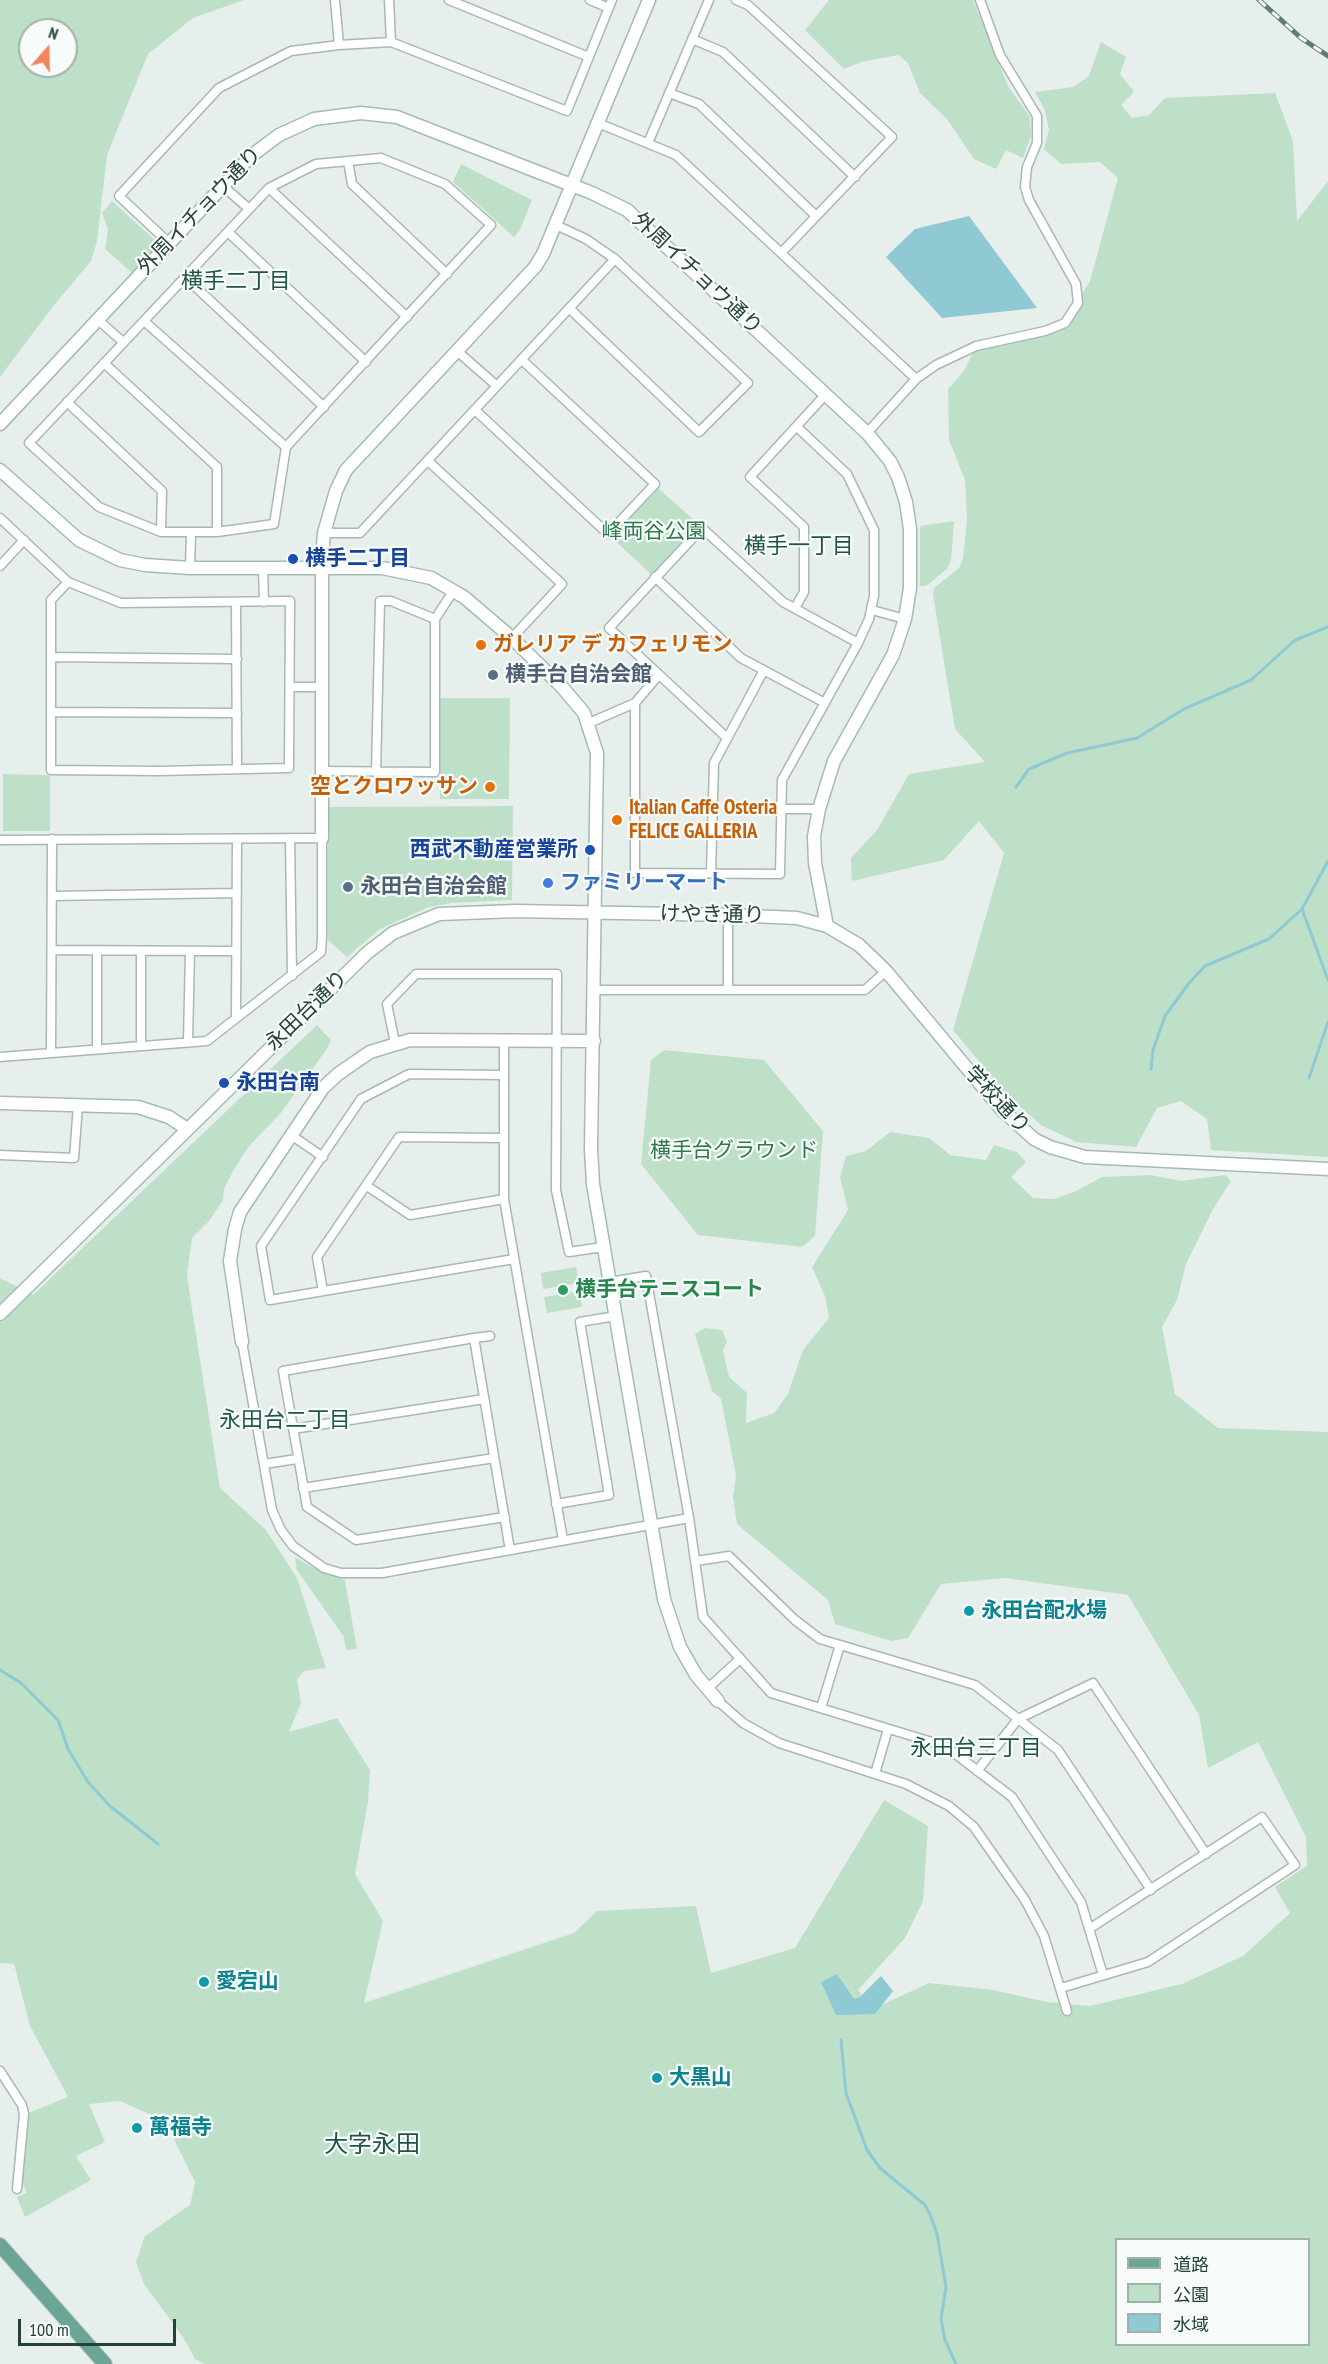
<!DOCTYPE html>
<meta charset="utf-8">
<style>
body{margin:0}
#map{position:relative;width:1328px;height:2364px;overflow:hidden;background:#e6efeb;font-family:"PT Sans Narrow","Noto Sans JP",sans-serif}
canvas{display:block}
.legend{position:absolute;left:1115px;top:2238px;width:195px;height:108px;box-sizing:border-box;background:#f7fbf9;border:2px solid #a3b1ad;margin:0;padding:8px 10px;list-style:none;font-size:18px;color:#24423a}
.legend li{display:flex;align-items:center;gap:12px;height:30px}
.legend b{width:30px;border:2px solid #a3b1ad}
.north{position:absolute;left:18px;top:18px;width:60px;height:60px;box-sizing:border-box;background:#f7fbf9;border:2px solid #a3b1ad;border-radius:50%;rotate:20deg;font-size:16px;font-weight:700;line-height:24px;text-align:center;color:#24423a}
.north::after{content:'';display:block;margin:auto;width:21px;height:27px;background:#f4845f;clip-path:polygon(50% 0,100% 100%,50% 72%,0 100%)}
.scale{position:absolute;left:18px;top:2319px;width:158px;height:27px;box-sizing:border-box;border:3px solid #24423a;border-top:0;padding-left:8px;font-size:18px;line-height:21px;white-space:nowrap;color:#24423a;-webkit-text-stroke:4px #f7fbf9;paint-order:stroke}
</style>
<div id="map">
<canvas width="1328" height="2364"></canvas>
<ul class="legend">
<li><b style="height:8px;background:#6aa596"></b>道路</li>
<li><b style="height:16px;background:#bfe0c8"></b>公園</li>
<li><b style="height:16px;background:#8ec9d4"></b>水域</li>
</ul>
<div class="north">N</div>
<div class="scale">100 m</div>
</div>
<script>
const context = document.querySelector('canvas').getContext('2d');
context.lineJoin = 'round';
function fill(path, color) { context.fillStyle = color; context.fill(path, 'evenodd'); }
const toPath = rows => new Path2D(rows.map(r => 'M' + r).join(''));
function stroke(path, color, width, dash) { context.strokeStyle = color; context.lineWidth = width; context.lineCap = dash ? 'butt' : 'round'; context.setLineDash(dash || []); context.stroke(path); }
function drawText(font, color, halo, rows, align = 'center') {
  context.font = font + ' "PT Sans Narrow","Noto Sans JP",sans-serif'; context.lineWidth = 4.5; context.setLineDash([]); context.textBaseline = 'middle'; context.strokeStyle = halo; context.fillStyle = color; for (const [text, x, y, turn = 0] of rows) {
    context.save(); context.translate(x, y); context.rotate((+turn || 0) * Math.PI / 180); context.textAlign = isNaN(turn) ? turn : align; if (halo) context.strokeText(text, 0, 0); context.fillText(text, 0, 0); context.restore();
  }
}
fill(toPath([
 [0,0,244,0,193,18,148,54,107,155,97,241,91,261,54,305,0,377],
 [30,30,66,30,66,66,30,66],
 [829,0,973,0,1008,86,1030,117,1031,136,1023,158,1006,150,996,169,974,159,947,119,920,93,908,63,898,55,861,62,844,69,805,30],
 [1101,42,1126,57,1120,74,1134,92,1121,105,1132,118,1149,115,1165,98,1275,93,1293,141,1297,221,1328,181,1328,1157,1211,1150,1207,1119,1181,1101,1157,1108,1136,1147,1076,1142,1041,1125,1008,1096,953,1030,1004,853,979,821,944,860,852,881,851,858,877,830,909,774,985,762,955,729,933,594,934,588,959,568,963,559,967,519,965,480,949,440,948,389,964,371,976,346,1065,323,1090,281,1118,178,1100,162,1061,164,1044,149,1049,130,1045,110,1035,92,1073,87,1089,76],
 [461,164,532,200,520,230,514,237,453,182],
 [112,201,159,244,132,273,105,249,108,229,102,213],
 [658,488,698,524,652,575,612,538],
 [954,521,951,560,947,569,926,586,920,586,920,526],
 [440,698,510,698,509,799,440,799],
 [3,774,50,775,50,831,3,831],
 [513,806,512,900,451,903,429,907,380,929,347,957,328,940,328,807],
 [317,1025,331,1040,326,1050,280,1114,249,1146,233,1171,224,1189,223,1200,209,1221,192,1238,187,1276,220,1488,266,1530,297,1578,326,1668,304,1671,297,1679,301,1703,289,1732,337,1718,370,1770,368,1802,355,1874,383,1921,364,2003,574,1933,597,1911,696,1906,711,1973,795,1948,884,1800,928,1826,923,1901,905,1938,858,1990,873,2009,929,1983,994,1990,1046,2002,1090,2006,1182,1984,1243,1956,1290,1913,1275,1887,1307,1866,1306,1837,1258,1742,1208,1768,1199,1715,1128,1595,1005,1578,941,1584,908,1638,891,1641,835,1624,828,1600,737,1524,733,1497,736,1475,721,1399,712,1391,695,1334,705,1328,722,1330,727,1342,723,1350,729,1377,747,1393,746,1423,774,1413,788,1394,803,1350,829,1318,825,1296,812,1267,848,1210,840,1177,846,1156,866,1151,890,1132,929,1138,950,1155,986,1160,994,1145,1017,1152,1026,1162,1011,1177,1033,1198,1054,1199,1076,1191,1102,1177,1150,1175,1181,1181,1225,1175,1231,1181,1213,1209,1186,1264,1177,1300,1162,1327,1175,1394,1218,1428,1328,1432,1328,2364,205,2364,195,2359,183,2337,144,2284,136,2262,145,2236,190,2205,195,2182,165,2121,120,2101,89,2104,105,2142,76,2156,91,2180,25,2217,17,2197,27,2193,21,2180,26,2114,68,2097,30,2026,14,1964,0,1963,0,1278,33,1295],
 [1116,2240,1308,2240,1308,2344,1116,2344],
 [664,1050,764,1060,823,1131,815,1236,802,1247,698,1235,641,1164,651,1060],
 [576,1267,579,1283,543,1289,541,1273],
 [580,1291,582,1307,547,1313,544,1297],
 [295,1557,310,1566,345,1580,357,1649,346,1650,344,1637,297,1570]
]), '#bfe0c8');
fill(toPath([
 [969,216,1037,308,942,318,886,257,915,229],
 [837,1974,854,1999,860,1997,881,1976,893,1991,875,2014,836,2015,821,1982]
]), '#8ec9d4');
stroke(toPath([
 [1016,787,1029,769,1067,753,1137,738,1184,709,1251,680,1295,640,1328,627],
 [1302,909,1328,980],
 [1151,1069,1153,1050,1165,1016,1189,983,1205,966,1269,939,1302,909,1328,861],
 [1309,1078,1328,1022],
 [0,1670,21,1683,58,1720,68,1749,88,1782,110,1806,158,1844],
 [841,2040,846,2093,867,2150,880,2168,925,2205,930,2214,937,2234,946,2287,941,2319,945,2340,956,2364]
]), '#8ec9d4', 3);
const street = toPath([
 [335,0,339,45,391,42,567,111,612,0],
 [389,0,391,42],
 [449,0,589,57],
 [590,0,609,8],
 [736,0,748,5,892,137,781,253],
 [692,39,723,52,855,177],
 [669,93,699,104,816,216],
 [598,123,676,155,916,379],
 [648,143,709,0],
 [381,158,445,184,491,225,286,447,274,524,217,532,161,532,99,507,29,443,269,188,316,164,381,158],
 [348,161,352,184,447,274],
 [223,186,248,208],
 [269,188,407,317],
 [556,225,586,239,615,259,748,383,699,432,570,309],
 [228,232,366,362],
 [168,242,119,196,219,88,291,51,339,45],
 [186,278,324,407],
 [97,319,123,342],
 [144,321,286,447],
 [457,351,497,386],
 [104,363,217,467,217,532],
 [67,402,162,491,161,532],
 [475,410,608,534,655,484,522,360],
 [867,433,916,379,936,365,976,346,1045,331,1065,323,1078,303,1076,284,1029,200,1025,187,1027,167,1037,143,1037,116,1000,55,980,0],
 [428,461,562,584,512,638],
 [0,518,68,582,121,603,290,601,289,768,159,771,51,770,51,600,68,582],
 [324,533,360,533,615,259],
 [0,566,24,540],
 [190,568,191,533],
 [263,568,264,602],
 [655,577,741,658,825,703],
 [236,602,237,769],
 [795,608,804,592,804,527,750,477,826,394],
 [872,610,905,619],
 [51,657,237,659],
 [290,687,322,687],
 [635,703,635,873,780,874,782,780,858,643,869,619,874,596,874,530,847,474,797,427],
 [51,712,237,713],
 [589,723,635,703,658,676],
 [726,737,609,628,702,528,783,602,858,643],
 [321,771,435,772,435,619,454,590],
 [376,772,380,601,391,601,435,619],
 [782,809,819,809],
 [290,838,292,976],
 [0,840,322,838,322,936,321,952,207,1041,0,1057],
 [711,873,714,763,764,670],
 [52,896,237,893],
 [52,950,236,951],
 [97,951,97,1048],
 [595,990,865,990,886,971],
 [728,990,728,915],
 [236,1018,237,839],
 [504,1041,504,1199,563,1540],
 [188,1042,190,951],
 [395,1043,387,1004,416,974,557,974,556,1190,569,1252,603,1247],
 [141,1046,141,951],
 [51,1052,52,839],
 [504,1075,409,1074,361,1099,261,1246,270,1300,514,1259],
 [291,1135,323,1157],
 [0,1155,74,1158,78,1105],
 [367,1186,410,1215,504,1199],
 [609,1282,646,1276,689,1518,703,1617,771,1693,945,1746,1012,1797,1081,1902,1103,1975],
 [323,1291,317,1257,399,1137,503,1138],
 [474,1338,490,1336],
 [242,1342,272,1510,281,1530,293,1546,324,1568,341,1573,382,1573,689,1518],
 [293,1429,484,1399],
 [264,1464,297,1459],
 [303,1488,494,1458],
 [556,1504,609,1495,580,1322,616,1316],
 [505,1517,356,1540,307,1507,283,1371,474,1338,510,1550],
 [696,1561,729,1556,795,1620,820,1639,975,1685,1058,1750,1151,1890],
 [707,1689,740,1659],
 [718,1701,743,1723,779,1743,906,1784,949,1806,974,1827,1025,1900,1044,1936,1067,2011],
 [821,1708,840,1645],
 [977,1771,1018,1719,1093,1683,1206,1854],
 [875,1774,888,1729],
 [1061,1988,1148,1962,1295,1865,1262,1817,1089,1929],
 [0,2071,22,2105,24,2114,17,2189]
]);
const secondary = toPath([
 [0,424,251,156,279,135,314,119,361,113,397,117,592,193,627,210,867,433,890,461,898,477,906,502,910,529,910,588,905,619,893,655,834,761,819,809,814,836,815,863,827,926],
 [0,470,79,540,120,560,145,565,190,568,382,568,431,578,464,597,512,638,562,687,584,713,597,753,591,1149,593,1184,664,1599,680,1647,696,1675,718,1701],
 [322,838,322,557,324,533,336,491,346,470,535,267,543,254,649,0],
 [0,1103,138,1107,169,1117,187,1129],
 [0,1314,367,953,393,933,439,914,515,911,728,915,797,918,827,926,859,945,886,971,1001,1109,1034,1139,1050,1147,1085,1157,1328,1169],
 [242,1342,230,1261,235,1229,240,1212,323,1088,338,1074,370,1052,410,1040,594,1041]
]);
const primary = toPath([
 [0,2245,105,2364]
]);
stroke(street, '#a8b8b2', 11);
stroke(secondary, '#a4bbb3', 15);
stroke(primary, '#c2cac8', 16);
stroke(street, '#fff', 8);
stroke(secondary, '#fff', 12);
stroke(primary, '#6aa596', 14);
const rail = toPath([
 [1259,0,1301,38,1328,56]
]);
stroke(rail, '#5f7d75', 5);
stroke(rail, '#f7fbf9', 3, [9]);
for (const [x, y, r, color] of [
 [293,559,6,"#1a4fb4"],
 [481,645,6,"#e8710a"],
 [493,675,6,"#5c6f8a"],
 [490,787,6,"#e8710a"],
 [617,820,6,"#e8710a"],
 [590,850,6,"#1a4fb4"],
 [548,883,6,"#3f7fe0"],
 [348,887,6,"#5c6f8a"],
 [224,1083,6,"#1a4fb4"],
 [563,1290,6,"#2e9e5b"],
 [969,1611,6,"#0f9aa8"],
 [204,1982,6,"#0f9aa8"],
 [657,2078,6,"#0f9aa8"],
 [137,2128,6,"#0f9aa8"]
]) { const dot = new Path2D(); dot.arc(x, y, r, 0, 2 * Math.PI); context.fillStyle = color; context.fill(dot); stroke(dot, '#f7fbf9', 2); }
drawText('21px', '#24423a', '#f7fbf9', [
 ["外周イチョウ通り",200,211,-46],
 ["外周イチョウ通り",697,274,43],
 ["けやき通り",712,915,1],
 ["永田台通り",307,1011,-44],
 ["学校通り",997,1100,47]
]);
drawText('21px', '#2d7a4b', '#f7fbf9', [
 ["峰両谷公園",654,532],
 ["横手台グラウンド",734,1151]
]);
drawText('bold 21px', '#164399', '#f7fbf9', [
 ["横手二丁目",305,559],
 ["西武不動産営業所",578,850,"right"],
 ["永田台南",236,1083]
], 'left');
drawText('bold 21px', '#c56008', '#f7fbf9', [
 ["ガレリア デ カフェリモン",493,645],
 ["空とクロワッサン",478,787,"right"],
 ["Italian Caffe Osteria",629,808],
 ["FELICE GALLERIA",629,832]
], 'left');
drawText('bold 21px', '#4e5e75', '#f7fbf9', [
 ["横手台自治会館",505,675],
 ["永田台自治会館",360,887]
], 'left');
drawText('bold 21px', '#366cbe', '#f7fbf9', [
 ["ファミリーマート",560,883]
], 'left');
drawText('bold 21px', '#27864d', '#f7fbf9', [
 ["横手台テニスコート",575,1290]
], 'left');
drawText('bold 21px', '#0d838f', '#f7fbf9', [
 ["永田台配水場",981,1611],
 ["愛宕山",216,1982],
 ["大黒山",669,2078],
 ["萬福寺",149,2128]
], 'left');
drawText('22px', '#1f5548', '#f7fbf9', [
 ["横手二丁目",236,282],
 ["横手一丁目",799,547],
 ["永田台二丁目",285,1421],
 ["永田台三丁目",976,1749]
]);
drawText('24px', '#1f5548', '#f7fbf9', [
 ["大字永田",372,2145]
]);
</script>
